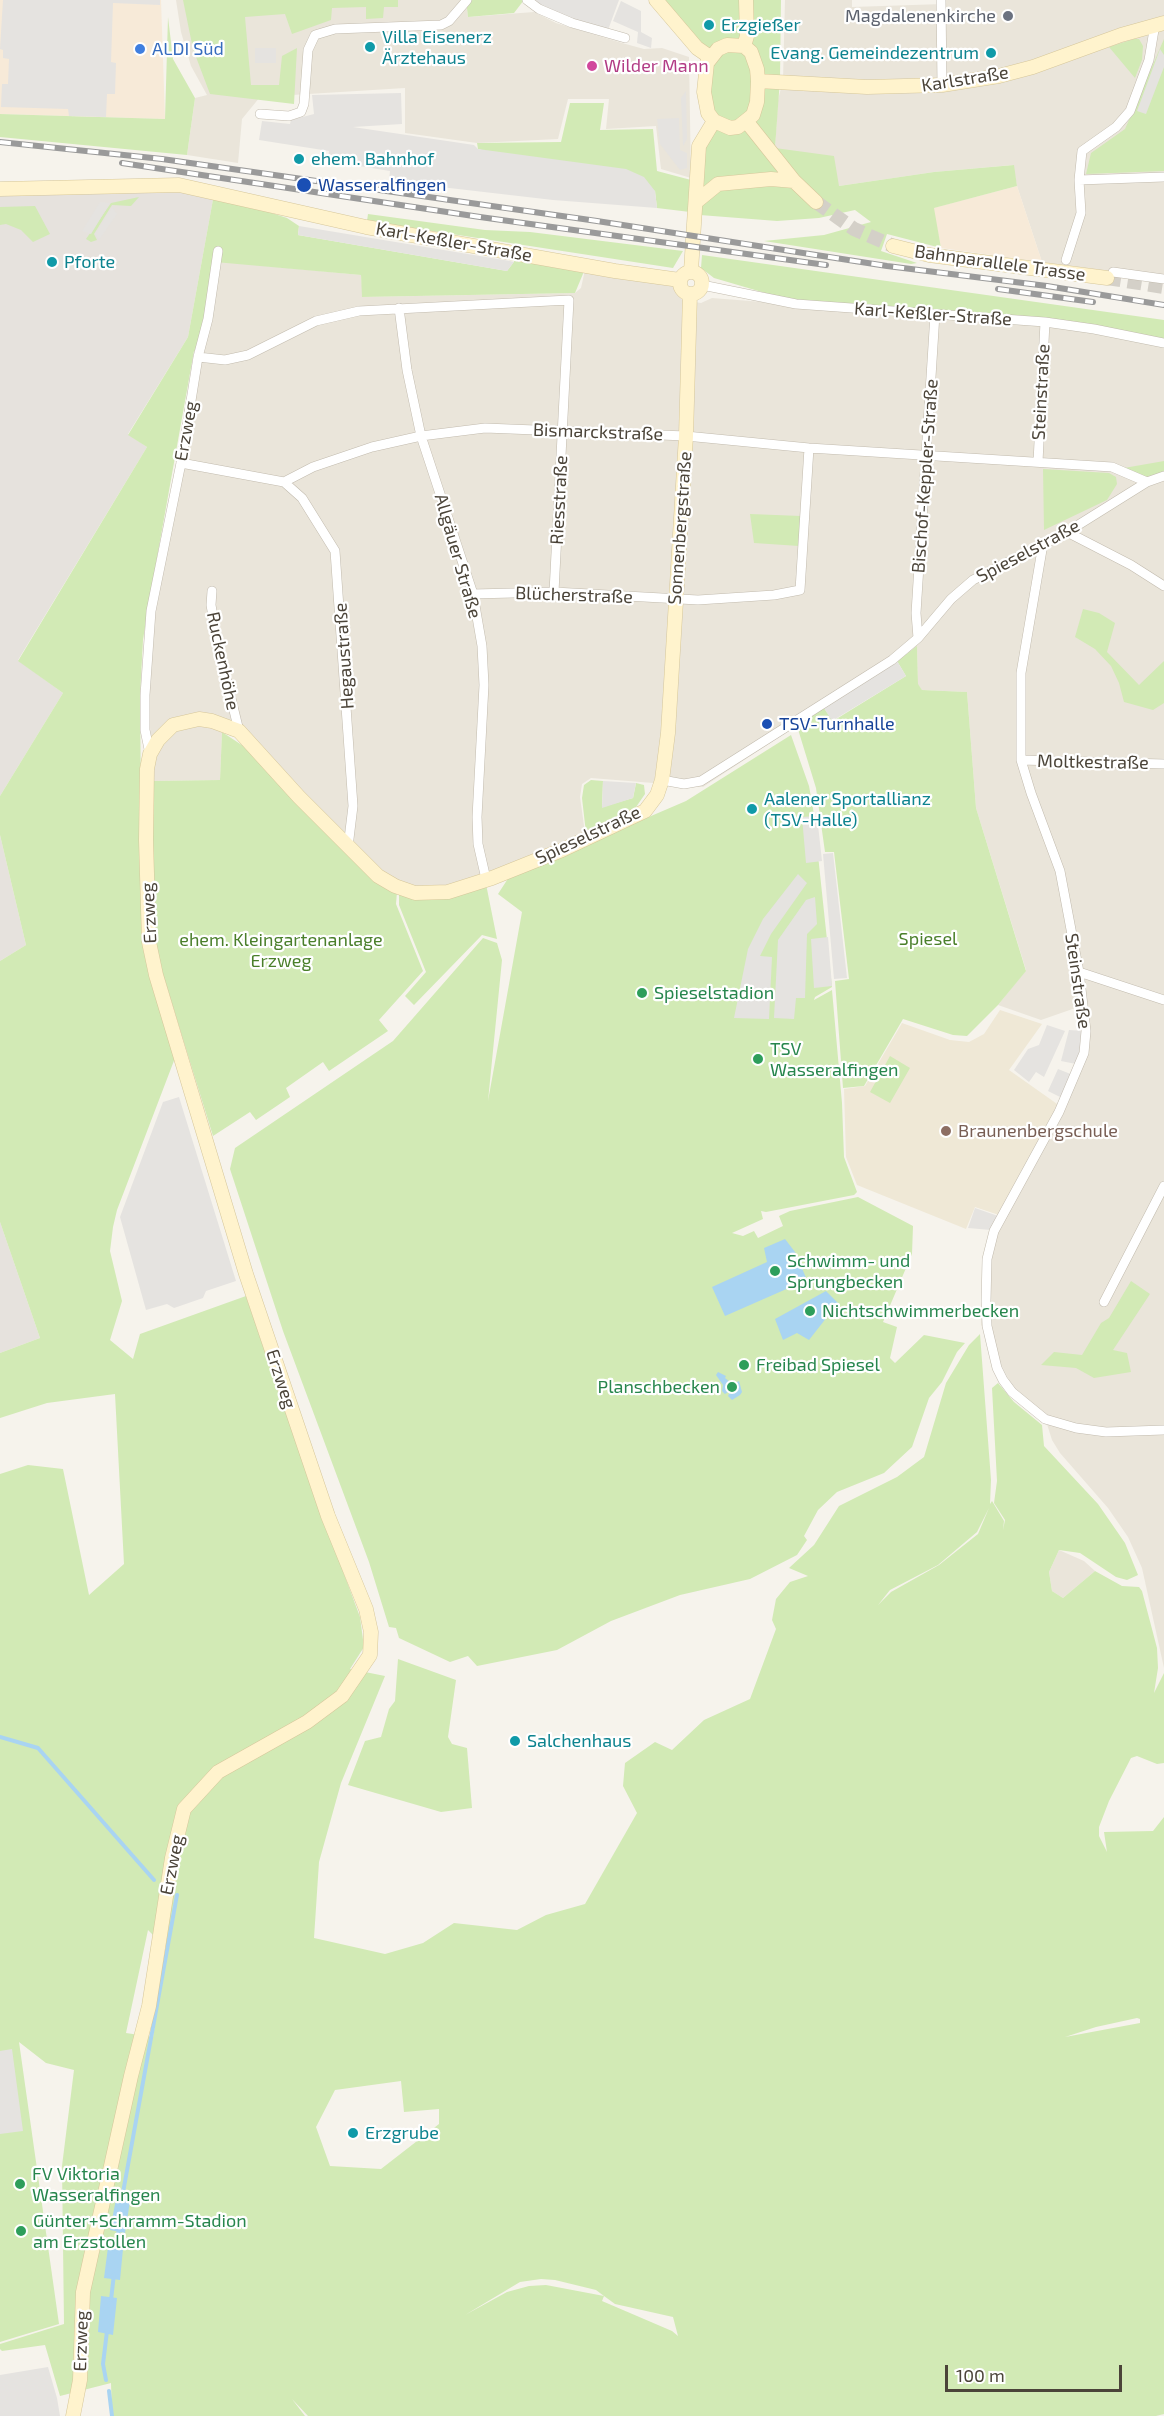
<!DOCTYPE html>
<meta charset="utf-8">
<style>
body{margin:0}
#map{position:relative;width:1164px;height:2416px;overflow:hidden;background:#f6f3ec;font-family:"Exo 2",sans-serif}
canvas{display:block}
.scale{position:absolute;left:945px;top:2365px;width:177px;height:27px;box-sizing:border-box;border:3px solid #4b4439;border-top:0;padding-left:8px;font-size:18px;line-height:21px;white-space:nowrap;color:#4b4439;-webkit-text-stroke:4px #fff;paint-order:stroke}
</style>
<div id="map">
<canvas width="1164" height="2416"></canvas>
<div class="scale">100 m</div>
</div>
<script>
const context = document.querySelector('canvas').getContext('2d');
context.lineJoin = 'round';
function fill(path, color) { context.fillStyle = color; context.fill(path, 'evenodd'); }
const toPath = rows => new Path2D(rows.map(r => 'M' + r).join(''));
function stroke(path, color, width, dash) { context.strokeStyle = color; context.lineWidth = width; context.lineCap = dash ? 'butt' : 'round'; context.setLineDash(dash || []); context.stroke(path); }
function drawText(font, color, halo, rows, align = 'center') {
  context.font = font + ' "Exo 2",sans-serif'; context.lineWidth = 4.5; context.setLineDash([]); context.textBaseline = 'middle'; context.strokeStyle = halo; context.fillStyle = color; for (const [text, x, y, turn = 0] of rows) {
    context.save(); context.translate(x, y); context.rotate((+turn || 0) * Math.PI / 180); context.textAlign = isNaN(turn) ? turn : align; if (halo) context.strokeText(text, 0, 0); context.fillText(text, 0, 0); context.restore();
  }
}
fill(toPath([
 [176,0,466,0,468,17,534,12,556,23,622,43,644,49,662,48,689,57,691,178,661,169,656,126,606,129,609,99,568,99,558,139,477,143,405,133,405,88,260,97,242,119,238,163,187,155,195,98,207,95,191,66,181,32],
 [785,0,852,0,852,7,943,4,943,0,1164,0,1164,279,1042,262,1017,186,1013,165,934,172,839,186,775,148,778,100,783,80],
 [215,261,361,275,363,297,575,293,581,288,585,270,676,286,682,300,701,303,712,298,1042,324,1164,345,1164,1668,1142,1568,1128,1537,1108,1508,1060,1453,1052,1440,1046,1421,1014,1390,981,1325,985,1250,1087,1054,1087,1004,1041,1020,998,1005,1026,970,976,808,967,692,922,690,918,685,917,647,703,787,591,778,582,784,580,797,585,833,513,865,448,888,407,888,386,877,346,839,244,730,198,715,151,744,148,694,155,611],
 [199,722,222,732,220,780,153,781,153,756,175,729],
 [1059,1550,1084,1561,1095,1571,1063,1598,1052,1591,1049,1572]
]), '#eae5da');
fill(toPath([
 [0,0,161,0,165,119,0,114],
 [1017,186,1042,262,941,248,933,208]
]), '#f7ead8');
fill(toPath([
 [178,187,214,194,188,337,128,434,147,447,18,660,63,693,0,796,0,191],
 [0,835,26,945,0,961],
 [0,1222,40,1338,0,1353]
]), '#e6e2dd');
fill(toPath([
 [1000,1010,1042,1024,1009,1070,1060,1106,999,1215,975,1207,966,1229,857,1185,846,1157,844,1089,865,1086,902,1023,950,1040,969,1042,984,1034]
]), '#efe8d6');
fill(toPath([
 [183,0,398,0,398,7,384,7,383,18,366,19,366,7,332,8,331,20,292,34,285,14,245,17,251,85,279,85,282,56,297,48,294,104,210,94,193,49],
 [466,0,524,0,514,13,468,17],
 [659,0,781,0,780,79,775,148,834,156,839,186,934,172,1014,165,1017,186,934,208,941,248,887,234,881,251,917,263,911,264,764,241,824,235,871,222,855,210,819,218,777,221,700,215,701,147,718,120,709,98,709,62],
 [168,17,173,59,195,98,187,155,0,137,0,114,165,119],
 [1134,39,1139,39,1143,46,1142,60,1135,78,1109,47],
 [1164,39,1164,171,1086,174,1091,153,1125,129],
 [570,103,604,103,600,130,653,129,657,171,691,180,690,212,657,208,655,191,478,149,477,143,561,142],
 [214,194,287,218,299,226,298,235,507,271,518,256,585,269,575,293,362,297,361,275,215,262,202,349,194,351,148,608,143,640,140,696,142,906,175,1058,117,1210,113,1227,110,1251,122,1301,110,1340,133,1359,140,1334,246,1296,304,1466,360,1617,364,1647,350,1669,385,1676,341,1783,319,1862,314,1938,385,1954,423,1943,454,1923,517,1930,546,1915,585,1904,637,1813,623,1786,625,1763,655,1742,672,1750,704,1720,750,1699,776,1629,772,1620,776,1599,790,1582,808,1576,789,1568,814,1545,839,1506,897,1477,924,1457,946,1383,969,1345,980,1334,991,1480,990,1504,992,1501,1004,1521,1003,1530,1005,1520,994,1503,997,1481,992,1388,998,1383,1014,1402,1042,1425,1044,1446,1098,1504,1125,1543,1138,1575,1127,1580,1116,1577,1080,1553,1059,1550,1049,1572,1052,1591,1063,1598,1095,1571,1122,1586,1139,1587,1142,1591,1157,1648,1158,1668,1154,1693,1164,1673,1164,1763,1157,1764,1137,1756,1131,1758,1109,1801,1099,1827,1099,1836,1107,1852,1104,1832,1153,1831,1164,1817,1164,2414,1156,2416,308,2416,292,2399,305,2416,112,2416,111,2383,60,2396,45,2345,2,2351,0,2349,0,2344,64,2324,62,2166,74,2070,46,2063,19,2042,59,2324,0,2342,0,1474,28,1465,63,1469,89,1595,124,1564,115,1394,47,1403,0,1418,0,1353,40,1338,0,1222,0,961,26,945,0,835,0,796,63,693,18,661,147,447,128,435,188,337],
 [989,1508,978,1534,939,1565,891,1592,878,1605,890,1590,938,1565,977,1532],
 [148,1930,166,1948,153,2037,126,2033],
 [1137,2018,1140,2019,1140,2023,1065,2037,1096,2027],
 [401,2081,404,2112,439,2109,439,2124,381,2169,330,2166,316,2127,335,2090],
 [541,2279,555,2280,596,2290,604,2296,546,2285,529,2286,507,2292,465,2315,520,2282],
 [604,2296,615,2304,673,2317,678,2336,672,2331,602,2301],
 [139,197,131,206,112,205,94,234,97,240,91,242,86,239,111,203],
 [35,206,50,234,33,242,21,230,6,224,0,225,0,207],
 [368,214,485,230,530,232,683,251,673,268,367,221],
 [702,255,1164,320,1164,341,1094,327,796,302,714,278,701,268],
 [1164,461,1164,472,1147,477,1124,468],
 [1043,469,1109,473,1116,477,1117,484,1107,500,1044,530],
 [750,514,801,516,799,546,754,543],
 [1083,609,1099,613,1115,623,1107,652,1139,685,1164,661,1164,703,1153,710,1124,702,1119,683,1111,666,1095,649,1075,637],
 [917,646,918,684,922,690,967,692,976,808,1026,971,998,1005,967,1036,953,1035,903,1019,864,1086,843,1088,835,981,849,979,834,852,825,852,816,788,797,726,824,708,833,721,906,676,897,661],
 [222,732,257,755,397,892,396,904,423,971,379,1020,388,1031,329,1071,323,1062,286,1088,290,1097,256,1120,250,1112,213,1136,153,942,153,781,220,780],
 [791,735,809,786,813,808,832,987,815,997,814,1000,832,990,842,1103,844,1157,857,1192,854,1195,766,1212,761,1211,763,1219,732,1233,743,1236,754,1231,758,1238,783,1226,779,1216,790,1211,858,1197,913,1226,912,1254,883,1322,897,1327,890,1358,895,1363,924,1335,965,1343,957,1352,942,1382,929,1398,912,1447,884,1473,837,1492,818,1510,804,1536,807,1540,797,1555,750,1579,680,1595,611,1621,557,1650,477,1666,468,1656,450,1662,399,1638,396,1628,389,1627,369,1562,283,1331,230,1169,235,1148,393,1041,483,938,497,943,502,960,488,1101,522,912,498,894,509,877,686,801],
 [591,780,603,781,602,807,633,798,636,783,644,785,645,794,634,810,586,833,582,798,584,785],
 [486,884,497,939,482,935,414,1005,405,996,426,972,399,905,399,894,406,897,449,896],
 [890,1056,910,1068,890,1103,870,1092],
 [1131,1281,1150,1294,1113,1350,1127,1353,1131,1372,1094,1378,1076,1368,1041,1365,1054,1352,1082,1355,1101,1323,1109,1318],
 [398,1659,456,1680,448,1737,452,1744,467,1748,472,1808,441,1812,348,1785,365,1741,381,1737,389,1709,395,1701]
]), '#d2eab5');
fill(toPath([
 [3,0,160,0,160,5,113,3,111,62,116,63,115,94,107,94,106,117,69,116,68,109,1,107,2,84,8,84,9,59,3,58,3,50,0,49],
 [534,0,619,0,608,30,572,20,540,8],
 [621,1,641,11,641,32,652,38,651,48,637,43,638,32,613,21],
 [255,48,276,48,276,63,255,63],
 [1160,49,1164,55,1164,67,1146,114,1137,111],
 [686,91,687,139,683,146,681,98],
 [401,93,402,124,353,127,474,145,478,149,626,169,644,177,655,191,657,208,553,200,389,181,390,171,328,161,329,151,259,140,262,121,290,124,291,120,314,114,312,95],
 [679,118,680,150,687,153,687,168,680,170,660,144,657,119],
 [100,202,110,203,91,234,82,231],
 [112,207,117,214,99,240,95,234],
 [299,226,510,261,514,262,507,271,298,235],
 [897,661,906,676,832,721,824,708],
 [603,781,636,783,633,798,602,808],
 [817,816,822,861,806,863,802,817],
 [833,853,847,978,834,979,823,854],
 [798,874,807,883,771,934,760,956,772,957,769,1019,734,1018,748,949,763,919],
 [815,897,817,924,807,934,805,998,796,998,794,1019,774,1018,778,940,806,900],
 [828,937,832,986,814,988,811,939],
 [1047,1025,1065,1031,1044,1077,1036,1072,1029,1082,1014,1070,1028,1049,1039,1045],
 [1069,1030,1085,1031,1082,1052,1076,1064,1061,1061],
 [1058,1069,1073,1075,1062,1098,1048,1091],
 [179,1097,236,1281,206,1291,203,1298,174,1308,167,1304,146,1310,120,1217,163,1102],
 [975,1208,998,1216,991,1230,968,1228],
 [12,2049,23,2131,0,2134,0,2051],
 [48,2367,57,2398,60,2416,0,2416,0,2375]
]), '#e5e3e0');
fill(toPath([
 [785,1239,795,1252,807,1280,725,1316,712,1287,767,1262,764,1248],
 [826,1291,838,1303,809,1340,797,1333,783,1340,775,1319],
 [718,1372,726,1376,725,1378,730,1382,735,1383,739,1381,742,1392,740,1395,732,1400,728,1396,731,1390,725,1394,722,1391,723,1385,716,1375],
 [117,2194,131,2195,125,2233,110,2230],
 [108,2247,123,2249,120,2280,104,2278],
 [101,2296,117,2298,113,2335,98,2332]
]), '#a9d4f2');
stroke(toPath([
 [0,1737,38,1748,154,1880],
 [122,2198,177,1895],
 [116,2252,119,2227],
 [111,2300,114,2274],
 [106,2380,103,2364,107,2331],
 [109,2391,112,2416]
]), '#a9d4f2', 4);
stroke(toPath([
 [816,202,854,229,893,246],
 [1107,278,1164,287]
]), '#d4d0c8', 14, [14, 7]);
const street = toPath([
 [527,0,539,9,572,23,625,38],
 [941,0,942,85],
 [260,114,289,116,301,112,304,104,308,50,315,35,335,29,441,25,449,21,467,0],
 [1079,180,1164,177],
 [1066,260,1081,213,1079,180,1082,151,1116,127,1130,111,1149,60,1155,24],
 [1113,272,1164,279],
 [702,285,796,304,1045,322,1094,329,1164,343],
 [399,308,407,370,421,436,473,594,482,646,484,685,477,817,478,844,486,879],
 [198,357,225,360,248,355,316,321,359,311,569,300,554,592],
 [1038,462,1045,322],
 [181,463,284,482,313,467,372,447,421,436,485,428,686,436,809,448,1112,467,1147,482],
 [284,482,302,498,335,551,353,806,348,847],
 [1067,532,1131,565,1164,586],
 [1043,544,1021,673,1021,760,1031,793,1060,871,1079,972,1086,1031,1084,1053,1059,1112,994,1231,987,1259,986,1301,987,1326,997,1368,1003,1380,1012,1392,1045,1419,1076,1428,1106,1432,1164,1430],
 [212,591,211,605,218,645,239,731],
 [473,594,554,592,698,600,774,595,800,590,809,448],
 [918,638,916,613,935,314],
 [150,754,145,730,145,695,151,611,181,463,198,357,208,319,218,251],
 [1021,760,1164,764],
 [662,780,684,784,701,781,892,660,918,638,951,599,973,580,1067,532,1147,482,1164,476],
 [1079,972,1164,1000],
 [1104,1302,1164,1186]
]);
const secondary = toPath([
 [656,0,697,48,710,57],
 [727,45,744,46,751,52,757,69,758,81,757,102,753,115,738,127,730,128,714,121,708,113,704,92,707,63,718,49,727,45],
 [744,46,747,36,746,0],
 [758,81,867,87,942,85,999,76,1033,67,1121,35,1164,23],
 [747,122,794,181,816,202],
 [0,189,179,185,366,227,615,271,680,280],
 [696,202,718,184,771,179,794,181],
 [893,246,929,255,1107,278],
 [691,271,699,146,714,121],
 '680 283a11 11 0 1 1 22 0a11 11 0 1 1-22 0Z',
 [73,2416,80,2380,83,2292,131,2076,149,2006,172,1858,184,1809,218,1772,307,1722,342,1696,370,1655,371,1632,366,1609,328,1516,246,1274,156,975,149,942,146,840,147,769,150,754,158,740,173,725,199,719,212,721,239,731,299,797,378,876,395,886,415,893,448,892,492,878,562,850,645,811,657,795,662,780,668,733,686,436,690,294]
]);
stroke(street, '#c2bbae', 10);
stroke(secondary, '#d6c79b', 15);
stroke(street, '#fff', 9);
stroke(secondary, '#fff3cd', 14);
const rail = toPath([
 [0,142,162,159,597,221,887,266,1047,286,1164,305],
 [122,163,480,217,826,265],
 [998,289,1093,302]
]);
stroke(rail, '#9a9a9a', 6);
stroke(rail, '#fff', 4, [11]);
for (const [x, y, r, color] of [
 [1008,16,6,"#6b7280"],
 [709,25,6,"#0f9aa8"],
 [370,47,6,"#0f9aa8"],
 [140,49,6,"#3f7fe0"],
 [991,53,6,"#0f9aa8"],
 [592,66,6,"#d1479c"],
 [299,159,6,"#0f9aa8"],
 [304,185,8,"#1a4fb4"],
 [52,262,6,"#0f9aa8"],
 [767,724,6,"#1a4fb4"],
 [752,809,6,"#0f9aa8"],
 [642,993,6,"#2e9e5b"],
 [758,1059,6,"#2e9e5b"],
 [946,1131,6,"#8d6e63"],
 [775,1271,6,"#2e9e5b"],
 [810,1311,6,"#2e9e5b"],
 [744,1365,6,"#2e9e5b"],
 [732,1387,6,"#2e9e5b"],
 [515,1741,6,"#0f9aa8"],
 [353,2133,6,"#0f9aa8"],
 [20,2184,6,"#2e9e5b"],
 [21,2231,6,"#2e9e5b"]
]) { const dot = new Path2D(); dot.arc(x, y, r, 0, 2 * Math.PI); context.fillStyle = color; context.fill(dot); stroke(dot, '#fff', 2); }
drawText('18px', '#5b616d', '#fff', [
 ["Magdalenenkirche",996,16]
], 'right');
drawText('18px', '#0d838f', '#fff', [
 ["Erzgießer",721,25],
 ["Villa Eisenerz",382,37],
 ["Ärztehaus",382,58],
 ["Evang. Gemeindezentrum",979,53,"right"],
 ["ehem. Bahnhof",311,159],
 ["Pforte",64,262],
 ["Aalener Sportallianz",764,799],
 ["(TSV-Halle)",764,820],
 ["Salchenhaus",527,1741],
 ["Erzgrube",365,2133]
], 'left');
drawText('18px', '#366cbe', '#fff', [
 ["ALDI Süd",152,49]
], 'left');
drawText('18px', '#b23c85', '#fff', [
 ["Wilder Mann",604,66]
], 'left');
drawText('18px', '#4b4439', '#fff', [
 ["Karlstraße",965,79,-9],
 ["Karl-Keßler-Straße",454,242,10],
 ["Bahnparallele Trasse",1000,263,8],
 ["Karl-Keßler-Straße",933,314,4],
 ["Steinstraße",1041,392,-87],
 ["Erzweg",186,431,-80],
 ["Bismarckstraße",598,432,2],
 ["Bischof-Keppler-Straße",925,476,-86],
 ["Riesstraße",559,500,-87],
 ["Sonnenbergstraße",680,528,-86],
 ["Spieselstraße",1028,551,-28],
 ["Allgäuer Straße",458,556,74],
 ["Blücherstraße",574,595,2],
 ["Hegaustraße",344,656,-94],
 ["Ruckenhöhe",223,661,78],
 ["Moltkestraße",1093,762,1],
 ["Spieselstraße",588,835,-25],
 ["Erzweg",149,913,-93],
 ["Steinstraße",1078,981,82],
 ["Erzweg",281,1379,72],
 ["Erzweg",172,1865,-79],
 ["Erzweg",81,2341,-88]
]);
drawText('18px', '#164399', '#fff', [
 ["Wasseralfingen",318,185],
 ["TSV-Turnhalle",779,724]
], 'left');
drawText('18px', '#4a7f2a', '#fff', [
 ["Spiesel",928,939],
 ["ehem. Kleingartenanlage",281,940],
 ["Erzweg",281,961]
]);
drawText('18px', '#27864d', '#fff', [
 ["Spieselstadion",654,993],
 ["TSV",770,1049],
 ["Wasseralfingen",770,1070],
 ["Schwimm- und",787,1261],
 ["Sprungbecken",787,1282],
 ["Nichtschwimmerbecken",822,1311],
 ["Freibad Spiesel",756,1365],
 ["Planschbecken",720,1387,"right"],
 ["FV Viktoria",32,2174],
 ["Wasseralfingen",32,2195],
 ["Günter+Schramm-Stadion",33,2221],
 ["am Erzstollen",33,2242]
], 'left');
drawText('18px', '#785e54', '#fff', [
 ["Braunenbergschule",958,1131]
], 'left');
</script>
